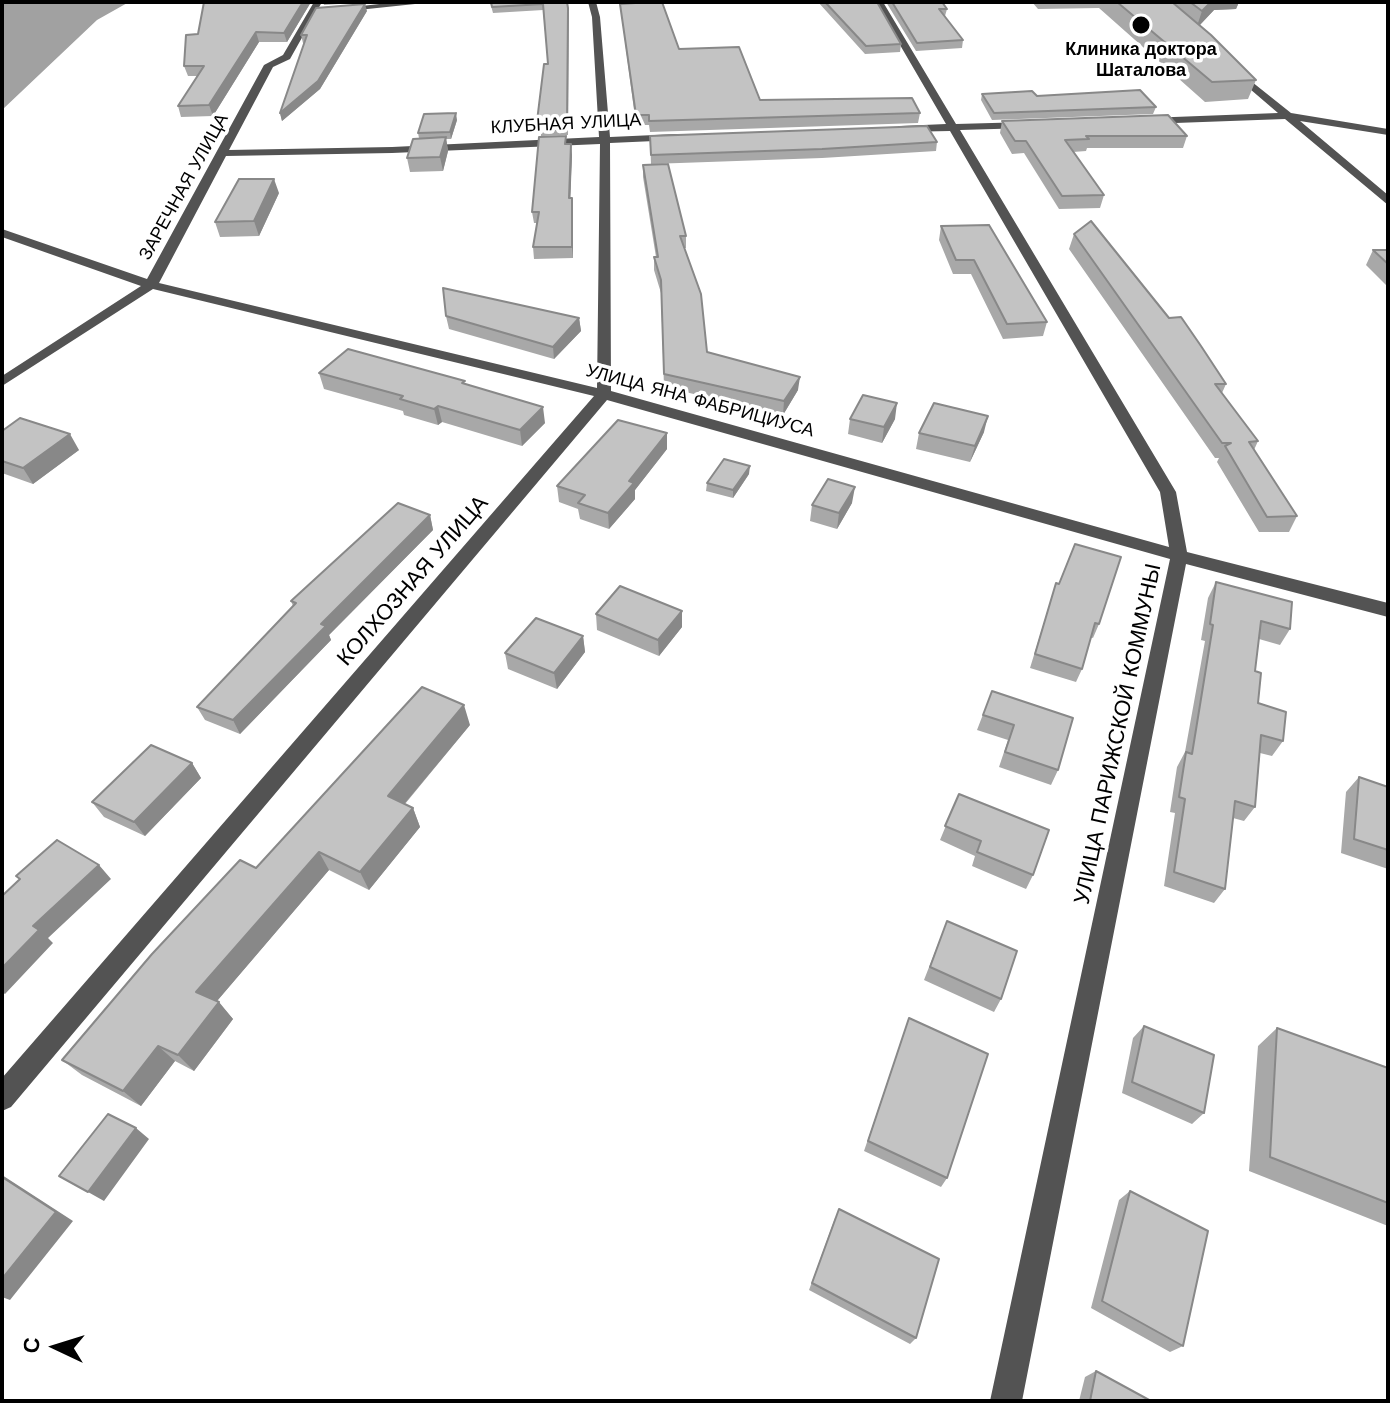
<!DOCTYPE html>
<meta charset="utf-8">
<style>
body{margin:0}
#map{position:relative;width:1390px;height:1403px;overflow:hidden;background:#fff;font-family:"Work Sans",sans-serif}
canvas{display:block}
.frame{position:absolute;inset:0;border:4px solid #000;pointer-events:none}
.north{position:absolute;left:16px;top:1307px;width:80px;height:80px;-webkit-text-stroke:6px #fff;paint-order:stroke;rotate:274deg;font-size:22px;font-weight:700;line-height:32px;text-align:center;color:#000}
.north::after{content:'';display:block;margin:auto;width:28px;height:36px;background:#000;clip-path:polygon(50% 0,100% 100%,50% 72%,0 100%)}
</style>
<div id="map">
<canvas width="1390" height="1403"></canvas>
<div class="frame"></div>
<div class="north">С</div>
</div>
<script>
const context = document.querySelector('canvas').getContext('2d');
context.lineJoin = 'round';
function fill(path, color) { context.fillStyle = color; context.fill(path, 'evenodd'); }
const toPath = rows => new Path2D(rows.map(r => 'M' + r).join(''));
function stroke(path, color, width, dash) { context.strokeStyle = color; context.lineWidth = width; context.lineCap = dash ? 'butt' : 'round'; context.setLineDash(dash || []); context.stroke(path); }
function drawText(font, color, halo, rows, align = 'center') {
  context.font = font + ' "Work Sans",sans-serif'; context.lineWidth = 7; context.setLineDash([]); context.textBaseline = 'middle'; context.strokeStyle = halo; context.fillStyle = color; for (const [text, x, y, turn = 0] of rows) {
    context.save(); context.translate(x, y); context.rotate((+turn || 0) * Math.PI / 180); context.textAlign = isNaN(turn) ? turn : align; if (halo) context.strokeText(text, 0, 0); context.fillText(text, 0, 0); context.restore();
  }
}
fill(toPath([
 [2,2,129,2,97,20,2,110]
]), '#a1a1a1');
fill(toPath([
 [314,2,322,2,290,59,273,67,229,150,392,147,599,137,592,17,588,2,596,2,600,17,610,137,677,134,682,137,677,140,610,143,611,391,1169,547,1160,492,950,131,901,132,896,129,901,126,946,124,875,2,883,2,956,124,1028,122,1033,125,1028,128,960,130,1176,492,1187,552,1388,603,1388,617,1186,564,1022,1401,990,1401,1170,559,607,400,11,1107,2,1111,2,1078,594,396,153,289,2,386,2,376,141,286,2,237,2,229,147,279,264,65,283,55,314,2],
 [600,144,597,388,159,283,226,156,392,153,600,144],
 [397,2,434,2,339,12,335,9,397,2],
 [1232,66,1291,113,1388,129,1388,135,1300,121,1388,195,1388,205,1285,119,1148,124,1143,121,1148,118,1278,113,1229,71,1232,66]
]), '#535353');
fill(toPath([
 [204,2,311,2,287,42,259,42,213,116,181,117,178,106,197,76,188,76,184,66,198,34],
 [323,2,369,2,324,5],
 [490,2,567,2,569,14,568,135,541,136,541,127,538,127,537,121,548,64,543,10,493,13],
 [818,2,877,2,901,44,900,52,865,54],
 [886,2,942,2,947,9,945,16,944,16,963,40,962,48,916,51],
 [1032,2,1239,2,1236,9,1214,10,1200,25,1256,80,1248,99,1205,102,1099,8,1038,9],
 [620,4,679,49,760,100,920,113,918,123,650,132,649,125,636,125],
 [367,11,320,89,282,121,280,113,304,43,303,43,301,35],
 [982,94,1037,96,1156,107,1153,114,992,120,981,100],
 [457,120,451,139,446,139,448,151,443,171,410,172,407,158,419,138,418,133],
 [1002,121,1187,136,1183,148,1087,148,1086,151,1073,152,1104,195,1100,208,1059,209,1024,153,1012,154,1000,133],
 [650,136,937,142,936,151,822,158,651,164],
 [567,144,572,155,570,198,573,210,573,258,534,259,533,247,537,223,534,223,532,212],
 [643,165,686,236,686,248,684,248,707,352,798,390,783,415,664,387,661,293,654,270,654,257,656,257,643,177],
 [279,193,259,236,220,237,215,222],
 [941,226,1047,322,1043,336,1003,339,971,274,953,274,939,240],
 [1074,234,1169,318,1226,384,1222,393,1258,441,1254,450,1297,516,1289,532,1259,532,1217,462,1219,458,1215,458,1069,249],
 [1373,250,1388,250,1388,287,1366,265],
 [446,316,579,318,581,331,554,359,449,329],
 [319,373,465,384,545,423,522,446,442,422,438,425,404,415,403,411,324,389],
 [850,419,895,419,882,443,848,434],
 [2,431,79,450,33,484,2,473],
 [984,432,970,462,916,449,919,433],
 [667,433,667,449,635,490,635,499,609,529,580,519,578,509,559,502,557,486],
 [749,474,733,498,706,491,707,483],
 [852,503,837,529,810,521,812,505],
 [430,515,433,530,329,635,331,640,240,734,205,720,197,707,293,606,291,601],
 [1216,582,1290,629,1280,645,1259,639,1255,671,1258,703,1283,741,1272,756,1260,753,1255,807,1244,821,1233,818,1225,889,1214,903,1164,886,1175,813,1170,812,1177,767,1185,752,1205,641,1201,640,1208,598],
 [1056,583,1099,624,1093,638,1090,637,1082,669,1076,682,1030,668],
 [596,614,682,627,659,656,597,630],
 [583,636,585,652,557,689,508,669,505,653],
 [992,691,1058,770,1051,785,999,767,1008,740,977,730],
 [470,725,405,804,413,808,420,827,369,890,329,870,217,1001,233,1019,194,1071,175,1061,141,1106,82,1075,62,1060,256,868],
 [192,763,201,778,145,836,104,817,92,802],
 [1359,777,1388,787,1388,869,1341,853,1346,792],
 [959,794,1033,875,1026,889,972,866,975,856,940,840],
 [947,921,1001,999,994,1012,924,980],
 [909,1018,947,1178,941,1187,864,1151],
 [1144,1026,1204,1113,1192,1124,1122,1093,1133,1038],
 [1277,1028,1388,1068,1388,1226,1249,1171,1258,1046],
 [1130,1191,1183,1346,1170,1352,1091,1308,1119,1200],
 [835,1218,916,1338,910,1344,809,1290],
 [1096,1371,1151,1401,1079,1401,1085,1377]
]), '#a8a8a8');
fill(toPath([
 [303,2,311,2,287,42,284,33],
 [1211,2,1239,2,1236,9,1214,10,1196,29,1202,11],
 [365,4,367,11,320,89,282,121,280,113],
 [256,32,259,42,213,116,209,105],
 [456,113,457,120,451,139,450,132],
 [446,137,448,151,443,171,440,157],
 [571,144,572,155,570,210,569,198],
 [274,179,279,193,259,236,254,221],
 [572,198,573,210,573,258,572,247],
 [579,318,581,331,554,359,553,347],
 [800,377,798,390,783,415,784,401],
 [897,403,895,419,882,443,884,427],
 [438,406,442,422,438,425,434,409],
 [543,407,545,423,522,446,520,430],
 [988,416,984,432,970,462,975,446],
 [667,433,667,449,635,490,635,499,609,529,608,513,629,481],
 [70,434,79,450,33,484,23,468],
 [750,466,749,474,733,498,733,490],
 [855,487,852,503,837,529,839,513],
 [430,515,433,530,329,635,331,640,240,734,233,720,321,624],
 [682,611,682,627,659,656,658,640],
 [583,636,585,652,557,689,554,673],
 [464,705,470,725,395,815,388,796],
 [192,763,201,778,145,836,134,822],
 [413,808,420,827,369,890,360,872],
 [319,852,329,870,211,1008,196,992],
 [99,865,111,879,48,938,53,943,5,994,2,992,2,968,33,926],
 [219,1002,233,1019,194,1071,178,1055],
 [158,1046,175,1061,141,1106,123,1091],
 [136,1128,149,1139,104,1201,88,1192],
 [2,1175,73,1221,10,1300,2,1297]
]), '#888');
const building = toPath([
 [204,2,303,2,284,33,256,32,209,105,178,106,204,66,184,66,186,35,198,34,204,2],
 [491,2,567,2,568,8,567,128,541,129,541,120,537,121,544,64,548,64,543,4,492,7,491,2],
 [651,2,662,2,679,49,739,47,760,100,912,98,920,113,649,121,649,115,636,115,620,4,651,2],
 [825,2,877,2,901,44,866,46,825,2],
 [892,2,942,2,947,9,939,9,963,40,917,43,892,2],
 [1117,2,1172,2,1211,35,1256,80,1212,82,1117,2],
 [1190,2,1211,2,1202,11,1190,2],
 [365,4,318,81,280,113,307,35,301,35,316,8,365,4],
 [1140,90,1156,107,994,113,982,94,1032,91,1037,96,1140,90],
 [456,113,450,132,418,133,424,114,456,113],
 [1168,115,1187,136,1086,136,1089,139,1065,140,1104,195,1062,196,1026,141,1015,141,1002,121,1168,115],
 [927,126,937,142,822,149,651,155,650,136,927,126],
 [566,136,565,144,571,144,569,198,572,198,572,247,533,247,539,212,532,212,539,137,566,136],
 [446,137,440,157,407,158,413,139,446,137],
 [668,164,686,236,680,236,701,294,707,352,800,377,784,401,664,374,661,280,654,257,658,257,643,165,668,164],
 [239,179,274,179,254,221,215,222,239,179],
 [1091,221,1169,318,1181,317,1201,346,1226,384,1215,384,1258,441,1249,442,1297,516,1267,517,1225,446,1231,443,1222,443,1074,234,1091,221],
 [989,225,1047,322,1007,324,974,260,956,260,941,226,989,225],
 [1373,250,1388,250,1388,264,1373,250],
 [443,288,579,318,553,347,446,316,443,288],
 [348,349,465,381,462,383,543,407,520,430,438,406,434,409,400,399,403,396,319,373,348,349],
 [863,395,897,403,884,427,850,419,863,395],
 [934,403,988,416,975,446,919,433,934,403],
 [20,418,70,434,23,468,2,461,2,431,20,418],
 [618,420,667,433,629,481,634,483,608,513,578,503,585,495,557,486,618,420],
 [724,459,750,466,733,490,707,483,724,459],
 [828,479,855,487,839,513,812,505,828,479],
 [398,503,430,515,321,624,326,626,233,720,197,707,296,603,291,601,398,503],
 [1075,544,1121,557,1099,624,1095,623,1082,669,1035,654,1056,583,1059,584,1075,544],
 [1216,582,1292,602,1290,629,1261,621,1255,671,1261,673,1258,703,1286,712,1283,741,1261,735,1255,807,1235,801,1225,889,1174,872,1185,799,1179,797,1186,752,1192,754,1213,625,1210,624,1216,582],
 [620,586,682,611,658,640,596,614,620,586],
 [536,618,583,636,554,673,505,653,536,618],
 [422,687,464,705,388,796,413,808,360,872,319,852,196,992,219,1002,178,1055,158,1046,123,1091,62,1060,152,954,240,860,256,868,422,687],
 [992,691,1073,718,1058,770,1005,752,1014,725,983,715,992,691],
 [151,745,192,763,134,822,92,802,151,745],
 [1359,777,1388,787,1388,850,1354,839,1359,777],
 [959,794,1049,830,1033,875,977,852,981,841,945,826,959,794],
 [57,840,99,865,33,926,39,930,2,968,2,896,20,879,16,876,57,840],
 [947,921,1017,951,1001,999,930,967,947,921],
 [909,1018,988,1054,947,1178,868,1141,909,1018],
 [1144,1026,1214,1055,1204,1113,1132,1082,1144,1026],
 [1277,1028,1388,1068,1388,1203,1270,1157,1277,1028],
 [108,1114,136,1128,88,1192,59,1176,108,1114],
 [2,1177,56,1212,2,1279,2,1177],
 [1130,1191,1208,1231,1183,1346,1102,1301,1130,1191],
 [839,1209,939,1259,916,1338,812,1283,839,1209],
 [1096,1371,1151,1401,1090,1401,1096,1371]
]);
fill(building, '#c3c3c3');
stroke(building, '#888', 2);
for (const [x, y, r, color] of [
 [1141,25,10,"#000"]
]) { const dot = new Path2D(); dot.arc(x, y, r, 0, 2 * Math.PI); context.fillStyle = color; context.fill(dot); stroke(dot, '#fff', 3); }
drawText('bold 18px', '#000', '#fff', [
 ["Клиника доктора",1141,50],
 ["Шаталова",1141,71]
]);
drawText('18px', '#000', '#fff', [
 ["КЛУБНАЯ УЛИЦА",566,124,-3],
 ["ЗАРЕЧНАЯ УЛИЦА",184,187,-61],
 ["УЛИЦА ЯНА ФАБРИЦИУСА",700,401,15]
]);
drawText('22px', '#000', '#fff', [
 ["КОЛХОЗНАЯ УЛИЦА",413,581,-49],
 ["УЛИЦА ПАРИЖСКОЙ КОММУНЫ",1118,734,-78]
]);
</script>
